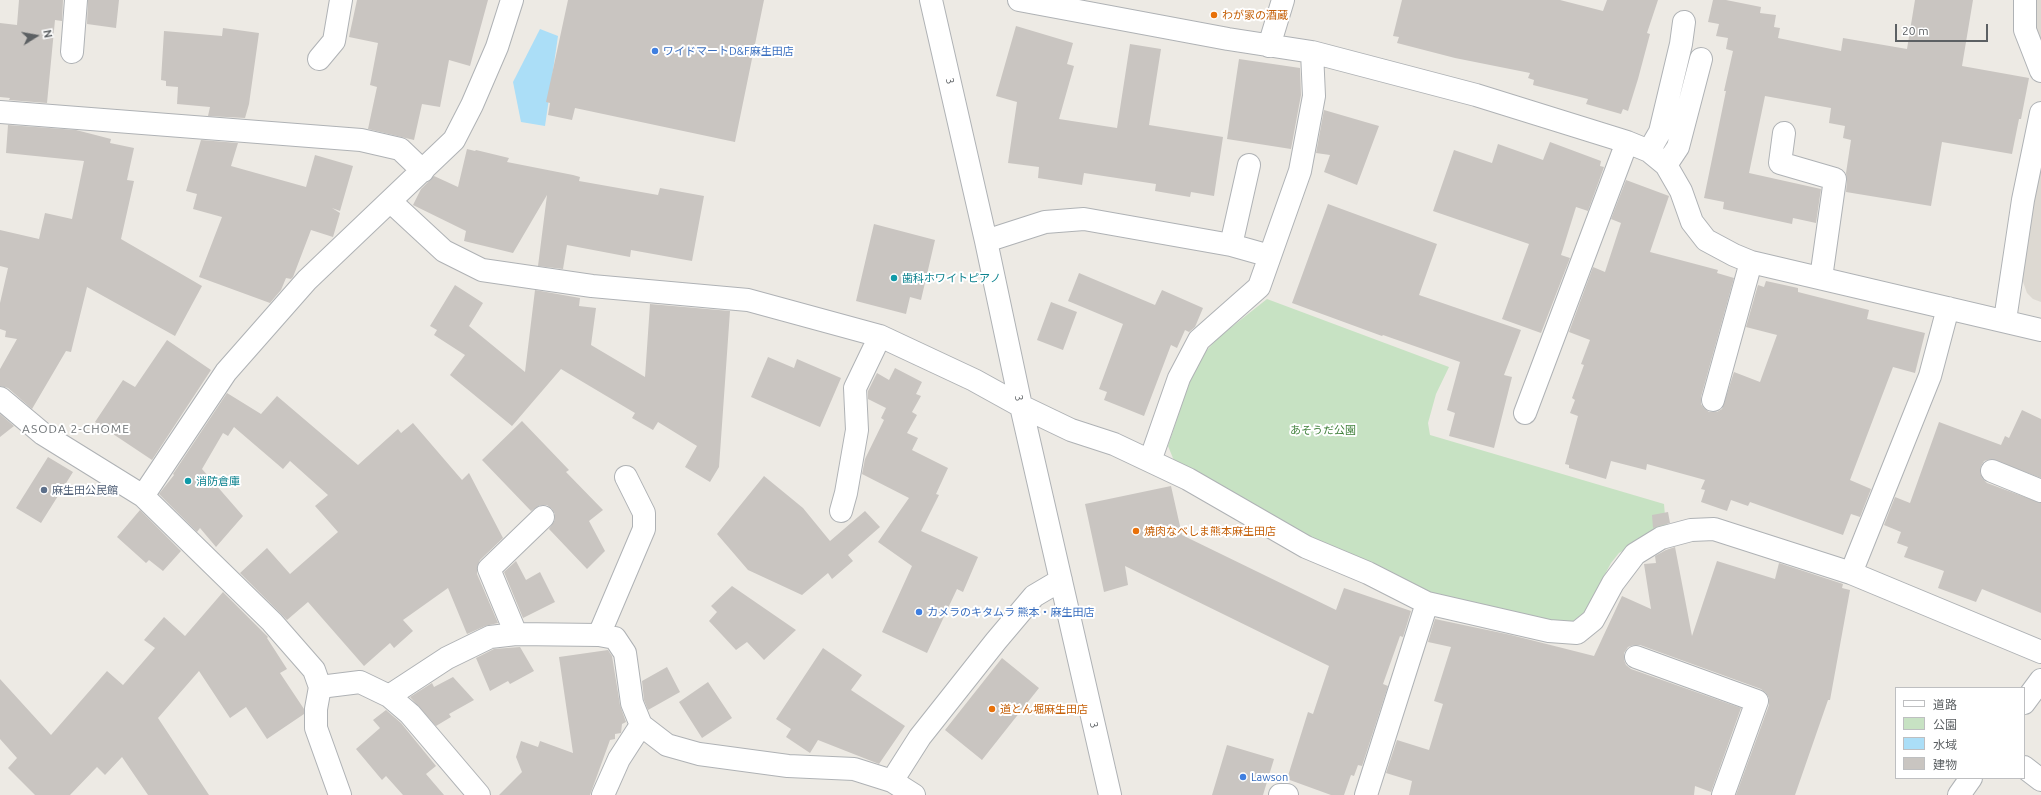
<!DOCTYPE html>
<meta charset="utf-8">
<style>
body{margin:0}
#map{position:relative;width:2041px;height:795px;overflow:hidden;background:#edeae4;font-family:Ubuntu,"Noto Sans JP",sans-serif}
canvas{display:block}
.legend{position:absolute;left:1895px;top:687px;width:130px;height:92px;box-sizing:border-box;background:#fff;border:1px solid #bebfc1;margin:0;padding:5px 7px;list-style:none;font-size:12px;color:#5c6063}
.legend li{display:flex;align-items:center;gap:8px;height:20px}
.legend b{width:20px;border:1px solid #bebfc1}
.north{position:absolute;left:16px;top:16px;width:40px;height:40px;-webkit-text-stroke:3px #fff;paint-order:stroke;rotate:79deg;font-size:11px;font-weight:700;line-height:16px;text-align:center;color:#5c6063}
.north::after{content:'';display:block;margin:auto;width:14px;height:18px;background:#5c6063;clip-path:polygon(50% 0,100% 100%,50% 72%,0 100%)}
.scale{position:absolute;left:1895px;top:24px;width:93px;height:18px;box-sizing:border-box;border:2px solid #5c6063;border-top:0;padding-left:5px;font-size:12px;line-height:14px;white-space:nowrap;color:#5c6063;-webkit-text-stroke:3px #fff;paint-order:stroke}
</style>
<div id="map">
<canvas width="2041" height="795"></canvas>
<ul class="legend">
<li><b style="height:5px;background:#fff"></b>道路</li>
<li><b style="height:11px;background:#c7e2c3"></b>公園</li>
<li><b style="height:11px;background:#abdef7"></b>水域</li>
<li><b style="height:11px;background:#c9c5c1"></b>建物</li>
</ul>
<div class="north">N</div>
<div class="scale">20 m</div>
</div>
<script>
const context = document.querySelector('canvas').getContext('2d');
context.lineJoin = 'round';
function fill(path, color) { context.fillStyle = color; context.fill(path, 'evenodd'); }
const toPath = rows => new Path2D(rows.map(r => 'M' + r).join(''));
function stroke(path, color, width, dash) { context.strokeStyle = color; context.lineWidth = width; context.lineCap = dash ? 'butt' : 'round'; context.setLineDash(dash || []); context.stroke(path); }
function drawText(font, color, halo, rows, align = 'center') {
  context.font = font + ' Ubuntu,"Noto Sans JP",sans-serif'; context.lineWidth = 4; context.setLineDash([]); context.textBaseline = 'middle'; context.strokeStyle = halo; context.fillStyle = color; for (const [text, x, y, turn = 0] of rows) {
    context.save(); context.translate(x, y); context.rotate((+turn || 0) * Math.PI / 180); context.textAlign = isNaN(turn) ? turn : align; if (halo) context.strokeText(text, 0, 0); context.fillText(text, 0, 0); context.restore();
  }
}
fill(toPath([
 [2037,0,2041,0,2041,49,2033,19],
 [2041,160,2041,302,2033,299,2027,293,2022,279,2023,237]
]), '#ddd9d2');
fill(toPath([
 [1267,299,1449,367,1436,394,1428,423,1430,435,1664,504,1666,527,1619,553,1611,563,1584,613,1573,621,1560,622,1461,603,1427,592,1312,542,1175,463,1168,446,1194,368,1206,351,1219,337]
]), '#c7e2c3');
fill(toPath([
 [540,29,558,36,545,126,521,122,513,82]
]), '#abdef7');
fill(toPath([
 [19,0,63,0,62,21,55,20,47,103,9,100,10,98,0,97,0,23,17,25],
 [88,0,119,0,116,28,87,24],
 [357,0,488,0,470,66,449,60,440,107,422,104,414,140,368,129,377,87,370,85,378,43,349,37],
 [568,0,764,0,735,142,575,108,572,120,548,115,550,103,546,102],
 [1402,0,1560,0,1603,11,1607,0,1658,0,1647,33,1650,34,1638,79,1628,111,1623,109,1621,114,1586,104,1588,99,1533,85,1534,80,1528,78,1530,73,1455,58,1397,43,1399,37,1393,36],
 [1713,0,1726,0,1761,7,1760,13,1776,15,1774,27,1780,28,1778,38,1841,51,1843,38,1907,49,1915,0,1973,0,1962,66,2029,78,2021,119,2019,119,2012,154,1942,142,1931,206,1846,192,1847,181,1846,173,1851,140,1843,138,1845,126,1829,123,1831,108,1765,96,1749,173,1821,189,1816,223,1793,218,1792,224,1723,209,1724,202,1704,198,1726,91,1724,91,1733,51,1726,49,1728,38,1716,36,1719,24,1708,22],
 [1016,26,1073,43,1067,64,1074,66,1059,119,1117,128,1130,44,1161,49,1149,125,1223,137,1214,196,1191,192,1190,197,1155,191,1156,184,1084,173,1082,185,1038,178,1039,167,1008,163,1017,102,996,96],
 [223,28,259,33,249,104,245,118,208,116,210,107,177,104,178,87,166,86,166,81,161,80,164,31,222,36],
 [1239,59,1300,68,1301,95,1291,149,1227,139],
 [1324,110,1379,126,1357,185,1324,172,1330,155,1316,153],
 [8,125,76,130,111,139,110,143,134,148,127,180,134,181,121,239,202,286,175,336,87,287,71,352,66,351,32,409,8,388,0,386,0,369,17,339,5,337,6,331,0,329,0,303,8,268,0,266,0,230,39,239,45,213,72,219,84,161,6,153],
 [201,140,238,143,231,166,306,187,315,155,353,166,340,211,332,208,340,213,333,237,311,230,293,277,291,279,286,278,281,290,270,303,199,277,222,217,193,209,197,194,186,191],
 [1550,142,1601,161,1600,166,1604,167,1588,211,1576,207,1561,255,1570,258,1541,333,1502,319,1529,244,1433,211,1454,150,1492,163,1498,144,1543,160],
 [467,149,475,151,476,150,509,158,507,162,573,175,580,177,579,181,658,195,660,188,704,196,692,261,631,250,630,257,567,245,563,269,538,266,547,195,513,253,464,241,466,231,413,205,421,189,434,176,458,187],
 [1626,180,1669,196,1650,252,1718,270,1717,273,1734,278,1701,397,1701,404,1704,408,1709,412,1717,412,1722,409,1734,372,1760,382,1777,335,1746,327,1758,285,1764,287,1766,281,1798,288,1798,292,1869,310,1867,319,1925,333,1915,373,1893,367,1850,480,1871,489,1860,517,1851,514,1843,535,1750,502,1748,506,1731,500,1727,511,1701,502,1705,490,1701,489,1705,480,1647,464,1646,470,1611,461,1606,479,1569,468,1569,465,1565,464,1578,416,1570,413,1575,400,1572,398,1584,365,1581,364,1590,340,1569,332,1593,267,1605,272,1621,223,1611,219],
 [1328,204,1437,244,1419,295,1521,330,1504,375,1512,377,1494,448,1449,436,1455,413,1447,410,1460,362,1383,335,1382,336,1292,303],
 [874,224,935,240,921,300,910,297,906,314,856,301],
 [1079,273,1155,305,1162,290,1203,308,1195,327,1189,332,1185,330,1177,348,1171,345,1144,416,1104,400,1107,392,1099,389,1123,324,1068,301],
 [455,285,483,303,469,326,525,372,535,290,580,298,579,306,596,308,591,345,645,377,650,304,730,311,719,467,710,482,685,467,697,446,658,422,653,430,632,418,635,413,561,369,512,426,450,375,465,355,434,335,437,330,430,326],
 [1051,302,1077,312,1063,350,1037,340],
 [167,340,211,370,152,460,95,422,123,380,135,387],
 [768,357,794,368,797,359,841,378,820,427,751,397],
 [895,368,922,382,916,394,921,396,912,412,917,415,907,433,918,438,912,450,948,468,936,494,939,495,921,531,978,557,963,592,957,589,927,653,882,632,912,566,878,542,909,498,862,474,865,459,884,420,881,418,886,408,868,399,868,391,877,373,889,380],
 [227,393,261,414,277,396,358,465,398,429,401,433,413,423,462,480,469,473,503,538,480,560,477,567,477,574,498,623,485,626,467,634,448,588,403,620,413,631,394,648,390,643,364,666,308,602,287,620,240,573,267,548,290,574,338,532,315,506,328,495,290,461,283,469,234,427,228,436,223,433,202,469,243,516,216,547,200,528,197,532,159,494,174,475,173,474],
 [2022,410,2041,419,2041,478,1991,459,1984,461,1981,466,1980,472,1982,478,1987,483,2041,503,2041,613,1982,589,1976,602,1938,588,1944,571,1904,557,1908,547,1897,543,1901,532,1884,525,1895,497,1910,503,1939,422,2001,445,2005,436,2009,438],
 [0,414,14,426,0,437],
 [522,421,569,470,566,472,603,510,589,521,605,551,587,569,549,529,555,520,555,514,552,509,547,505,540,505,531,511,482,460],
 [48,457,73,472,41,523,16,508],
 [764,476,803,508,830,541,865,511,880,527,848,555,853,561,832,579,828,573,802,595,748,570,717,534],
 [1171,486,1182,535,1336,610,1344,588,1411,611,1403,637,1400,636,1383,684,1388,686,1362,766,1358,765,1354,776,1351,775,1344,795,1331,795,1287,779,1308,712,1313,714,1329,666,1125,566,1128,585,1104,592,1085,504],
 [140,510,181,551,163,571,149,560,146,563,117,537],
 [1668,512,1670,523,1653,528,1652,515],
 [1675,547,1692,636,1717,561,1775,579,1779,563,1843,584,1842,588,1850,590,1830,700,1828,700,1795,795,1736,795,1769,705,1769,698,1766,693,1761,689,1640,645,1634,645,1628,647,1624,653,1624,660,1626,665,1631,669,1741,708,1711,792,1695,786,1694,795,1409,795,1412,781,1386,773,1397,740,1429,750,1443,704,1434,701,1451,647,1428,642,1435,619,1511,635,1594,656,1622,596,1651,609,1644,564,1656,563,1655,556,1666,550],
 [516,561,526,580,540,572,555,602,523,618,504,572],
 [732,586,796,630,764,660,747,642,736,650,709,621,717,612,711,606],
 [223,592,268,637,267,638,287,669,280,673,304,709,304,714,267,739,246,707,230,718,199,671,158,718,209,795,148,795,122,757,105,775,97,767,70,795,35,795,8,768,17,758,0,739,0,679,51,735,107,671,123,685,155,648,144,640,164,617,185,636],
 [520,647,534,671,510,684,508,681,490,691,476,658,494,649],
 [823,648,862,675,851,690,905,726,879,764,818,740,810,753,786,737,791,729,776,719],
 [608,650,612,656,620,705,626,722,622,724,621,733,615,734,615,739,610,740,590,795,499,795,522,772,516,757,521,741,538,747,540,741,573,753,559,657],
 [1002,658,1039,688,982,760,945,730],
 [667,667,680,692,648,710,644,700,642,681],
 [453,677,474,700,449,714,451,717,436,726,410,697,432,683,434,687],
 [708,682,732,718,702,738,679,702],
 [386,710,401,723,436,766,426,774,444,795,403,795,386,776,382,780,356,749,380,728,373,720],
 [1227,745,1274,759,1263,795,1212,795]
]), '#c9c5c1');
const minor = toPath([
 [931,0,986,241,1021,406,1110,795],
 [1019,0,1228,39,1312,52,1476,95,1627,142,1649,151,1666,165,1681,191,1692,222,1706,240,1734,255,1751,262,2041,330],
 [2025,0,2025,30,2041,71],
 [1269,46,1283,0],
 [72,52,76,0],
 [319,59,334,41,341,0],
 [0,112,361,140,400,149,423,171],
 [1784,133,1780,163,1835,179,1821,278],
 [1649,151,1660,132,1681,44,1684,22],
 [1666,165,1678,147,1701,59],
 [390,201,444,251,482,270,592,286,748,300,880,336,974,380,1021,406,1071,430,1114,444,1188,479,1306,547,1368,573,1427,603,1549,631,1577,633,1593,620,1613,583,1635,554,1661,538,1691,530,1714,529,1851,573,2041,652],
 [986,241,1045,222,1084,219,1231,245,1249,165],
 [1231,245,1270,256],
 [2005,320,2023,200,2041,113],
 [0,398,43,434,143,496,272,622,314,670,320,687,316,709,316,728,340,795],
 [1713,400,1751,262],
 [1525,413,1627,142],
 [1150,461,1179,378,1199,340,1259,287,1300,171,1314,96,1312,52],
 [1992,471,2041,491],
 [143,496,226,372,307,280,454,140,472,105,497,47,512,0],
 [841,511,846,493,857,430,855,388,880,336],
 [1851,573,1930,376,1948,308],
 [516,634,489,569,543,517],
 [599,635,644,529,644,513,626,477],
 [1636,657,1757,701,1723,795],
 [320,687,360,682,389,696,410,714,479,795],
 [389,696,447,658,490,637,516,634,599,635,615,638,625,653,632,703,641,725,667,745,699,754,788,766,854,769,892,781,914,795],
 [2024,703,2041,680],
 [2024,767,2041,780],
 [892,781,920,737,996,641,1034,596,1061,580],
 [603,795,619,759,641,725],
 [1280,795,1287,795],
 [1366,795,1427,603],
 [1959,795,1971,778]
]);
stroke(minor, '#afb2b5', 24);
stroke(minor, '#fff', 22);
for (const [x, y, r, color] of [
 [1214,15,4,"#e8710a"],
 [655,51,4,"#3f7fe0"],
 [894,278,4,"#0f9aa8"],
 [188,481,4,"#0f9aa8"],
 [44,490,4,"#5c6f8a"],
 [1136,531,4,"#e8710a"],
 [919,612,4,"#3f7fe0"],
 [992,709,4,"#e8710a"],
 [1243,777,4,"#3f7fe0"]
]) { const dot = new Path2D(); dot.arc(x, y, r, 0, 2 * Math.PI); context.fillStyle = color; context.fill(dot); stroke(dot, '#fff', 1.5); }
drawText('11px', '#c56008', '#fff', [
 ["わが家の酒蔵",1222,15],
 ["焼肉なべしま熊本麻生田店",1144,531],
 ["道とん堀麻生田店",1000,709]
], 'left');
drawText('11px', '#366cbe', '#fff', [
 ["ワイドマートD&F麻生田店",663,51],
 ["カメラのキタムラ 熊本・麻生田店",927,612],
 ["Lawson",1251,777]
], 'left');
drawText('11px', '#5c6063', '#fff', [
 ["3",950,81,77],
 ["3",1019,398,78],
 ["3",1094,725,77]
]);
drawText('11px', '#0d838f', '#fff', [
 ["歯科ホワイトピアノ",902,278],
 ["消防倉庫",196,481]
], 'left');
drawText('11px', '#42813d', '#fff', [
 ["あそうだ公園",1323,430]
]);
drawText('11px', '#4e5e75', '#fff', [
 ["麻生田公民館",52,490]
], 'left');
context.letterSpacing = '1px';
drawText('12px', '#6d7275', '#fff', [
 ["ASODA 2-CHOME",76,429]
]);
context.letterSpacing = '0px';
</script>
